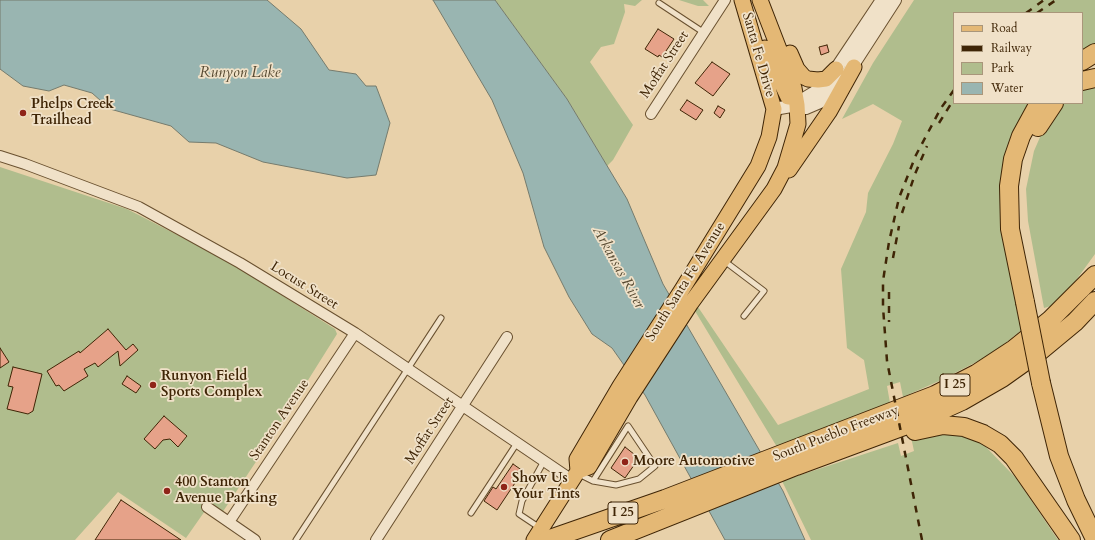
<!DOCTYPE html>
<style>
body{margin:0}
#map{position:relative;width:1095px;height:540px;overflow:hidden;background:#e8d1aa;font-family:Cardo,serif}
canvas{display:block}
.legend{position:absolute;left:953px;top:12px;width:130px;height:92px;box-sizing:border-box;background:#f0e1c8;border:1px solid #a9967a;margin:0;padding:5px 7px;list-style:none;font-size:12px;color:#3f2506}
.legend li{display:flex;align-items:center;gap:8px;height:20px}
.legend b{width:20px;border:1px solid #a9967a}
</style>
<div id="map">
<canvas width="1095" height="540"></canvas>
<ul class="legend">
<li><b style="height:5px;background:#e4b875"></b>Road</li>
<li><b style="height:5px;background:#3f2506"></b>Railway</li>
<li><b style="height:11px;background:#b0bd8d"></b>Park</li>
<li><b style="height:11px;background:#99b5b1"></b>Water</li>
</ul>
</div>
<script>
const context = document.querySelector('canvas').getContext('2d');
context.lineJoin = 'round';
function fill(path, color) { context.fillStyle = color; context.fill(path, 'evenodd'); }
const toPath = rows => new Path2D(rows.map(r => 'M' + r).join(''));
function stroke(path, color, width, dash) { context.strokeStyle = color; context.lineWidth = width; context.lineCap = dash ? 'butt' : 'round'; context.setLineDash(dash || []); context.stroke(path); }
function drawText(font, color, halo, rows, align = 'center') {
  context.font = font + ' Cardo,serif'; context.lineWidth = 3.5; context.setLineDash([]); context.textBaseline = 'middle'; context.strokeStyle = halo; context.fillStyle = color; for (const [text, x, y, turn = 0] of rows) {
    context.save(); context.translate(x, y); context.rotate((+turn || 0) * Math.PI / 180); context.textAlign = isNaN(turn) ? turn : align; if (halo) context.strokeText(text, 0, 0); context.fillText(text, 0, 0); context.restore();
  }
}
fill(toPath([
 [495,0,642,0,635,6,624,4,625,12,614,44,601,47,590,62,633,125,613,160,607,166,567,99],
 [679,0,703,0,709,6,698,6],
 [914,0,1095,0,1095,45,1082,54,1082,13,954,13,954,103,1033,103,1005,163,1024,328,992,354,939,381,903,397,900,382,887,386,890,403,777,447,695,311,698,307,778,425,869,389,864,360,847,348,841,269,866,212,868,193,893,144,902,121,873,104,842,119,873,63],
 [1095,83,1095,254,1074,283,1051,306,1044,308,1028,221,1026,189,1034,151,1044,128,1061,103,1082,103,1082,88],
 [0,167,127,209,226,260,335,329,337,334,273,436,220,516,207,508,186,538,118,492,75,540,0,540],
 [959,432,984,445,1016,478,1058,540,811,540,782,481,898,443,901,456,914,451,911,437]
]), '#b0bd8d');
const water = toPath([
 [0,0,267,0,301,29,329,70,356,74,366,86,376,86,390,123,376,175,347,178,263,162,216,143,189,142,171,126,110,109,92,93,64,85,49,91,23,86,0,69,0,0],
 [433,0,495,0,567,99,627,199,663,284,783,491,805,540,725,540,645,395,612,348,592,334,569,297,544,247,523,173,492,100,433,0]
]);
fill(water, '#99b5b1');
stroke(water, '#757b6d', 1);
const building = toPath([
 [658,29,674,39,662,57,659,55,658,57,645,49,658,29],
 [827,45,829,52,821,55,819,47,827,45],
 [712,62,730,74,713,96,695,83,712,62],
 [687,100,703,110,696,120,680,110,687,100],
 [718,106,725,110,720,118,714,113,718,106],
 [108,329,126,350,133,344,138,350,120,366,118,351,98,367,95,363,84,369,88,376,64,391,59,385,56,386,47,371,79,351,80,353,108,329],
 [0,348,9,362,0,368,0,348],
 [13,367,42,374,33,411,28,414,7,409,13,387,8,386,13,367],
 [127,376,141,386,136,393,122,384,127,376],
 [164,416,187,436,178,447,170,439,163,440,155,449,144,439,164,416],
 [625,447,639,458,625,478,611,468,625,447],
 [513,464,523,471,497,510,484,501,493,487,496,489,513,464],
 [121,500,181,540,95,540,121,500]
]);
fill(building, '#e6a289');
stroke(building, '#3f2506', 1);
const service = toPath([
 [659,3,703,32],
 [723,260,764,291,744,316],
 [579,474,593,481,616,485,639,479,655,466,628,426,593,481],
 [471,513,517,443],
 [540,528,519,514,522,501,544,461],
 [296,540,441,318]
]);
const minor = toPath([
 [651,114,725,0],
 [0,156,25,164,139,207,240,263,355,333,572,480],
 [207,507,255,540],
 [229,522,355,333],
 [376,540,507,337]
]);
const tertiary = toPath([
 [797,105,802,100,830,83,836,69,882,0],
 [774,109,797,105,806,108,820,102,842,82,895,0]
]);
const primary = toPath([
 [765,48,788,97],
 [790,53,797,69,804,77,808,79,818,80,826,79,836,69],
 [789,170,829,112,854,67],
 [578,471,589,467,630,397,691,303,774,189,785,168,798,124,797,105,794,88,760,0],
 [534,540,578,471,577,459,620,386,683,288,758,166,769,137,774,109,742,0]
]);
const motorway = toPath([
 [1082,61,1095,53],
 [1082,81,1095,78],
 [1038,127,1054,103],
 [1025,302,1010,229,1009,186,1013,159,1021,136,1039,103],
 [1041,383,1059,456,1076,500,1095,539],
 [915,431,943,425,964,427,983,434,1000,444,1014,458,1071,540],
 [547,540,665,499,935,395,976,374,1014,349,1050,320,1095,275],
 [610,540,796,466,920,420,962,401,1002,378,1040,351,1075,322,1095,301]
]);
stroke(service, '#69502f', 7);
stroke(minor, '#69502f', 12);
stroke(tertiary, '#69502f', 14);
stroke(primary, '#3f2506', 17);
stroke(motorway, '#3f2506', 20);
stroke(service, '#f0e1c8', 5);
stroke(minor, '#f0e1c8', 10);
stroke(tertiary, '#f0e1c8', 12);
stroke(primary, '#e4b875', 15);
stroke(motorway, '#e4b875', 18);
stroke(toPath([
 [1026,13,1044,0],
 [1037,13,1056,0],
 [939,123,954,99],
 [902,213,915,174,927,146],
 [893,258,899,226],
 [889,292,889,322],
 [922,540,887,361,883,307,883,281,889,242,899,198,916,155,941,108,954,90]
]), '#3f2506', 2.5, [7, 7]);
const motorwayBridge = toPath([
 [1025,302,1041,383]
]);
stroke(motorwayBridge, '#3f2506', 20, []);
stroke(motorwayBridge, '#e4b875', 18);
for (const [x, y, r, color] of [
 [23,113,4,"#8f2418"],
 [153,385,4,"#8f2418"],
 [625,462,4,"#8f2418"],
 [504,487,4,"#8f2418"],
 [167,491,4,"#8f2418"]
]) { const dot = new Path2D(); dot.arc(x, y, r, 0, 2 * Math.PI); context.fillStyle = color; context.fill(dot); stroke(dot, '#f0e1c8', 1.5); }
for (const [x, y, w] of [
 [955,385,30],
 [623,513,30]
]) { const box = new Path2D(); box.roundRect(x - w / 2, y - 11, w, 22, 3); context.fillStyle = '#f0e1c8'; context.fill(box); stroke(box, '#3f2506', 1); }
drawText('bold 13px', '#3f2506', null, [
 ["I 25",955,385],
 ["I 25",623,513]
]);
drawText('14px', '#3f2506', '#f0e1c8', [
 ["Santa Fe Drive",758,55,74],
 ["Moffat Street",665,65,-57],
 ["South Santa Fe Avenue",686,282,-58],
 ["Locust Street",304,286,32],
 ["Stanton Avenue",280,420,-56],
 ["Moffat Street",430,431,-57],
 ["South Pueblo Freeway",836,434,-21]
]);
drawText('bold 14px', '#3f2506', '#f0e1c8', [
 ["Phelps Creek",31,105],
 ["Trailhead",31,121],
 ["Runyon Field",161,377],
 ["Sports Complex",161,393],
 ["Moore Automotive",633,462],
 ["Show Us",512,479],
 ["Your Tints",512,495],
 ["400 Stanton",175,483],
 ["Avenue Parking",175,499]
], 'left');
drawText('italic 15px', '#564931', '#f0e1c8', [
 ["Runyon Lake",240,74],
 ["Arkansas River",618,268,61]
]);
</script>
